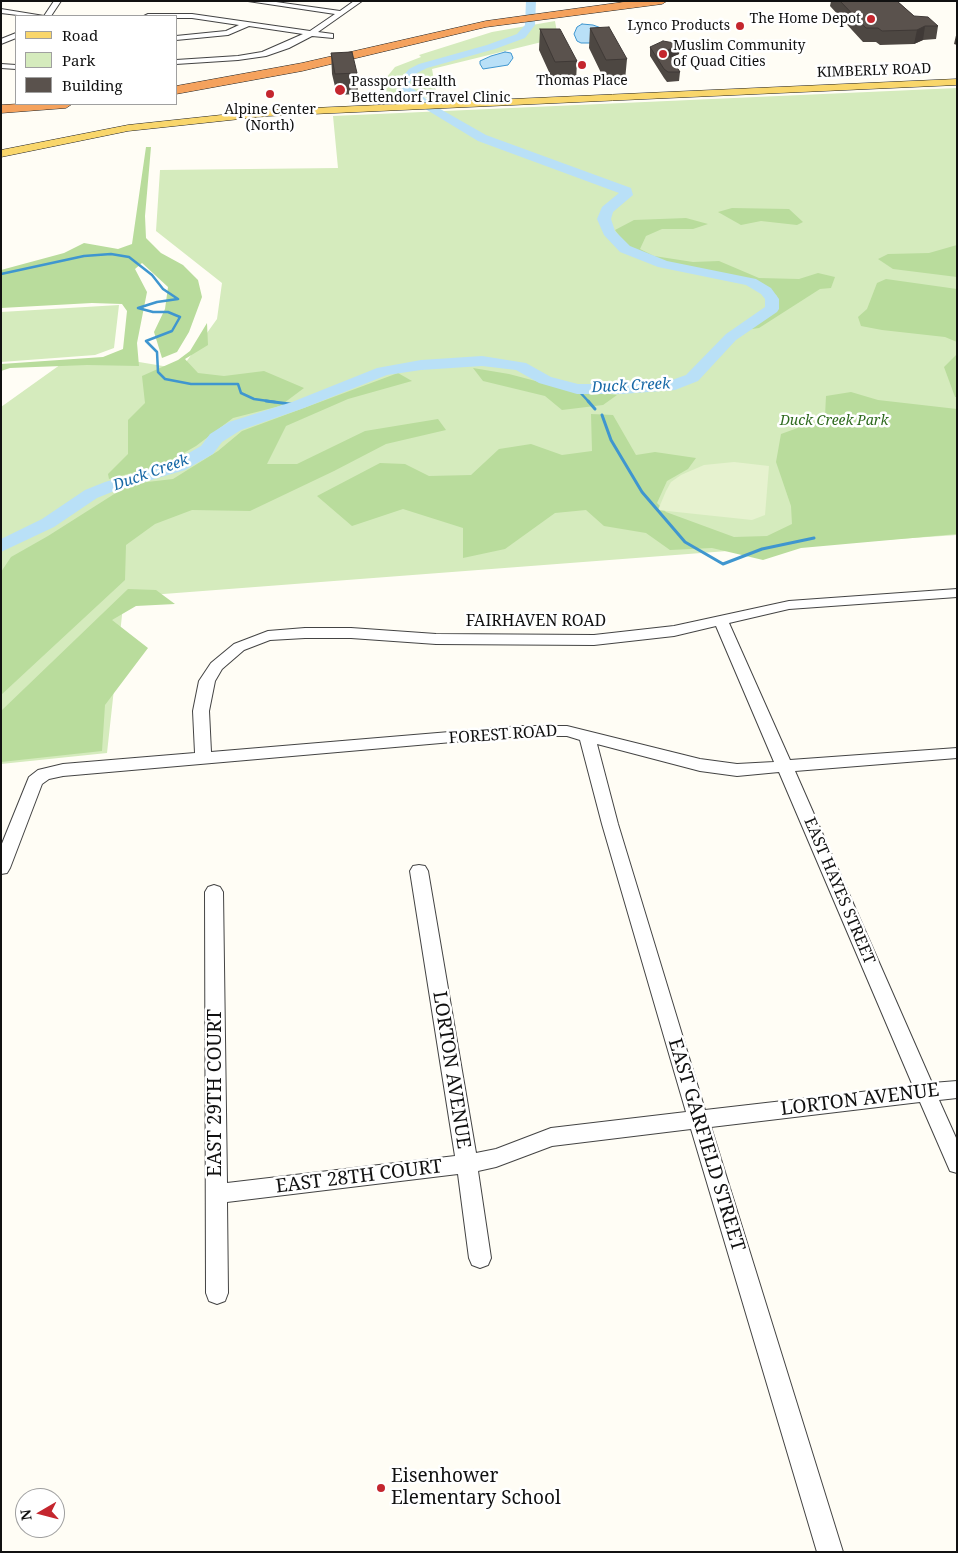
<!DOCTYPE html>
<style>
body{margin:0}
#map{position:relative;width:958px;height:1553px;overflow:hidden;background:#fffdf5;font-family:"Noto Serif",serif}
canvas{display:block}
.frame{position:absolute;inset:0;border:2px solid #111;pointer-events:none}
.legend{position:absolute;left:15px;top:15px;width:162px;height:90px;box-sizing:border-box;background:#fff;border:1px solid #a0a0a0;margin:0;padding:6px 9px;list-style:none;font-size:15px;color:#111}
.legend li{display:flex;align-items:center;gap:10px;height:25px}
.legend b{width:25px;border:1px solid #a0a0a0}
.north{position:absolute;left:15px;top:1488px;width:50px;height:50px;box-sizing:border-box;background:#fff;border:1px solid #a0a0a0;border-radius:50%;rotate:262deg;font-size:14px;font-weight:700;line-height:20px;text-align:center;color:#111}
.north::after{content:'';display:block;margin:auto;width:18px;height:22px;background:#c4262e;clip-path:polygon(50% 0,100% 100%,50% 72%,0 100%)}
</style>
<div id="map">
<canvas width="958" height="1553"></canvas>
<div class="frame"></div>
<ul class="legend">
<li><b style="height:6px;background:#f9d66b"></b>Road</li>
<li><b style="height:14px;background:#d5ebbd"></b>Park</li>
<li><b style="height:14px;background:#5a524d"></b>Building</li>
</ul>
<div class="north">N</div>
</div>
<script>
const context = document.querySelector('canvas').getContext('2d');
context.lineJoin = 'round';
function fill(path, color) { context.fillStyle = color; context.fill(path, 'evenodd'); }
const toPath = rows => new Path2D(rows.map(r => 'M' + r).join(''));
function stroke(path, color, width, dash) { context.strokeStyle = color; context.lineWidth = width; context.lineCap = dash ? 'butt' : 'round'; context.setLineDash(dash || []); context.stroke(path); }
function drawText(font, color, halo, rows, align = 'center') {
  context.font = font + ' "Noto Serif",serif'; context.lineWidth = 5; context.setLineDash([]); context.textBaseline = 'middle'; context.strokeStyle = halo; context.fillStyle = color; for (const [text, x, y, turn = 0] of rows) {
    context.save(); context.translate(x, y); context.rotate((+turn || 0) * Math.PI / 180); context.textAlign = isNaN(turn) ? turn : align; if (halo) context.strokeText(text, 0, 0); context.fillText(text, 0, 0); context.restore();
  }
}
fill(toPath([
 [555,21,558,38,432,69,437,97,385,99,382,83,395,67,421,57,419,55,492,32],
 [957,88,957,535,780,547,124,597,107,753,1,764,1,407,64,362,115,358,181,369,217,319,222,283,156,231,160,170,338,168,333,116],
 [119,305,114,348,95,355,1,362,1,312]
]), '#d5ebbd');
fill(toPath([
 [146,147,151,147,145,216,146,238,161,253,183,265,198,280,202,297,189,332,177,352,162,358,154,332,165,309,168,287,142,263,135,269,147,292,137,343,139,366,87,365,10,368,1,371,1,364,103,357,123,349,127,311,122,304,92,303,1,308,1,270,64,253,84,243,118,249,132,244],
 [732,208,789,209,803,222,797,225,761,221,741,225,718,212],
 [686,218,708,224,693,229,662,229,646,236,640,249,654,256,693,262,719,261,759,278,799,279,818,273,835,277,831,288,820,289,759,328,745,330,779,305,777,296,764,285,737,277,652,259,626,245,615,230,634,220],
 [957,245,957,277,893,269,878,259,888,254,929,253],
 [886,279,957,289,957,342,945,337,882,330,861,326,858,317,867,309,877,283],
 [207,323,208,345,185,359,198,373,224,376,264,371,304,388,280,406,233,418,196,446,165,464,109,479,108,474,128,454,128,420,145,403,142,376,178,360,190,351],
 [957,354,957,397,955,397,944,367],
 [473,368,509,374,566,389,617,395,603,405,562,410,545,396,483,381],
 [398,373,412,381,348,399,286,426,267,464,297,464,365,431,438,419,446,430,386,444,334,471,250,511,192,510,155,524,126,545,125,580,1,695,1,572,11,557,48,536,130,484,173,479,218,451,242,431],
 [851,392,878,400,957,409,957,534,801,548,763,560,712,548,670,550,646,533,604,526,586,510,555,513,505,549,463,558,463,528,403,509,352,526,317,496,380,463,405,464,429,476,471,475,499,449,531,444,562,455,592,451,591,414,613,415,636,455,655,452,696,458,688,469,667,481,657,503,666,512,734,537,767,536,792,524,791,506,776,462,781,434,814,422,825,416,826,396],
 [128,589,156,590,175,604,136,606,112,620,148,648,105,705,102,751,1,762,1,711]
]), '#b9dc9c');
fill(toPath([
 [734,462,769,466,765,515,752,520,658,510,666,491,671,482,681,475,704,465]
]), '#e6f2cf');
const water = toPath([
 [582,24,593,25,604,29,592,43,581,43,577,41,574,34,577,27,582,24],
 [505,52,511,53,513,58,508,65,483,69,480,64,480,61,491,56,505,52]
]);
fill(water, '#b9e0f7');
stroke(water, '#3f96cf', 1);
stroke(toPath([
 [1,274,84,256,111,254,129,257,152,275,163,289,178,299,157,302,138,308,153,312,168,312,180,317,172,331,146,341,157,352,158,372,165,379,191,384,238,384,241,393,254,399,275,402],
 [577,389,589,402]
]), '#3f96cf', 2.5);
stroke(toPath([
 [266,401,298,405],
 [588,401,595,409],
 [602,415,611,440,642,492,685,542,723,564,762,549,814,538]
]), '#3f96cf', 3);
fill(toPath([
 [526,1,536,1,535,25,525,38,495,49,427,68,417,73,410,82,411,87,435,106,486,135,631,188,633,195,613,212,611,219,615,231,630,246,667,261,756,279,771,288,779,299,779,309,777,312,736,340,698,381,675,390,622,394,577,394,539,383,516,370,482,366,421,370,387,375,304,408,241,430,222,442,213,454,185,470,117,490,97,498,54,527,1,552,1,539,42,519,85,490,105,482,173,462,201,446,210,434,229,422,292,402,377,368,421,360,482,356,526,363,551,377,578,384,622,384,672,380,686,375,726,334,765,307,765,299,761,294,746,285,658,267,620,252,604,235,597,219,602,207,619,193,478,141,427,110,402,90,398,82,409,69,419,64,487,45,517,34,525,25,526,1]
]), '#b9e0f7');
const minor = toPath([
 [54,1,61,1,51,16,26,16,1,13,1,9,44,16,54,1],
 [248,1,269,1,340,11,354,1,362,1,318,32,333,34,333,38,312,36,289,48,266,56,238,60,176,64,176,60,238,56,262,52,303,34,249,26,228,35,176,40,176,36,226,31,239,25,192,18,176,18,176,16,144,16,148,14,192,14,310,31,335,14,248,1],
 [16,33,16,38,1,44,1,39,16,33],
 [1,64,16,65,16,69,1,68,1,64],
 [957,589,957,597,789,609,729,623,790,760,957,748,957,758,795,771,932,1083,957,1081,957,1098,939,1100,957,1140,957,1173,950,1171,920,1102,711,1127,843,1552,817,1552,691,1129,552,1146,496,1167,478,1171,491,1258,488,1265,480,1268,472,1265,469,1258,458,1174,227,1202,228,1293,225,1301,217,1304,209,1301,206,1293,205,892,208,887,214,885,220,887,223,892,227,1183,455,1156,410,871,413,866,419,865,425,866,428,871,476,1153,496,1149,551,1128,686,1112,602,824,580,740,567,736,521,736,63,776,49,779,42,784,10,868,7,873,1,874,1,846,29,777,38,770,63,764,195,753,193,711,199,681,211,663,234,644,268,631,305,628,351,628,436,634,594,635,674,626,789,601,957,589],
 [716,626,774,762,737,764,700,759,567,726,521,726,211,752,209,711,215,681,222,669,244,650,270,640,305,638,351,638,436,644,594,645,674,636,716,626],
 [597,744,700,771,737,776,779,772,913,1086,705,1110,618,824,597,744]
]);
const major = toPath([
 [957,79,957,85,268,116,128,131,1,157,1,150,128,125,268,110,957,79]
]);
const highway = toPath([
 [631,1,667,1,662,4,486,27,302,71,176,94,176,86,302,63,486,21,631,1],
 [19,104,72,104,66,108,1,113,1,105,19,104]
]);
stroke(minor, '#444', 2);
stroke(major, '#222', 1);
stroke(highway, '#222', 1);
fill(minor, '#fff');
fill(major, '#f9d66b');
fill(highway, '#f5a25d');
fill(toPath([
 [831,1,897,1,914,16,938,26,936,39,923,40,914,44,880,45,876,42,863,42,830,6],
 [590,28,627,59,625,80,605,81,589,48],
 [540,29,577,61,576,82,554,83,539,50],
 [957,31,957,45,954,44],
 [680,44,679,54,671,58,680,72,679,81,667,82,664,78,650,56,650,47],
 [331,53,357,73,358,94,337,95,332,74]
]), '#4d4742');
fill(toPath([
 [925,26,923,40,914,44,917,30],
 [680,44,679,54,665,60,666,51]
]), '#3f3936');
const building = toPath([
 [840,1,897,1,914,16,928,17,938,26,925,26,917,30,882,31,878,28,866,28,840,1],
 [609,27,627,59,606,60,590,28,609,27],
 [540,29,560,29,577,61,555,62,540,29],
 [663,41,680,44,666,51,680,72,668,72,664,69,650,47,663,41],
 [352,52,357,73,335,74,331,53,352,52]
]);
fill(building, '#5a524d');
stroke(building, '#3f3936', 1);
for (const [x, y, r, color] of [
 [871,19,5,"#c4262e"],
 [740,26,5,"#c4262e"],
 [663,54,5,"#c4262e"],
 [582,65,5,"#c4262e"],
 [340,90,6,"#c4262e"],
 [270,94,5,"#c4262e"],
 [381,1488,5,"#c4262e"]
]) { const dot = new Path2D(); dot.arc(x, y, r, 0, 2 * Math.PI); context.fillStyle = color; context.fill(dot); stroke(dot, '#fff', 2); }
drawText('14px', '#111', '#fff', [
 ["The Home Depot",861,19],
 ["Lynco Products",730,26],
 ["Muslim Community",673,46,"left"],
 ["of Quad Cities",673,62,"left"],
 ["Thomas Place",582,81,"center"],
 ["Passport Health",351,82,"left"],
 ["Bettendorf Travel Clinic",351,98,"left"],
 ["Alpine Center",270,110,"center"],
 ["(North)",270,126,"center"]
], 'right');
drawText('14px', '#111', '#fff', [
 ["KIMBERLY ROAD",874,71,-2]
]);
drawText('italic 14px', '#2f6b1f', '#fff', [
 ["Duck Creek Park",834,421]
]);
drawText('italic 15px', '#1768a6', '#fff', [
 ["Duck Creek",631,386,-3],
 ["Duck Creek",151,473,-20]
]);
drawText('16px', '#111', '#fff', [
 ["FAIRHAVEN ROAD",536,621],
 ["FOREST ROAD",503,735,-4],
 ["EAST HAYES STREET",839,891,67]
]);
drawText('19px', '#111', '#fff', [
 ["LORTON AVENUE",451,1070,81],
 ["EAST 29TH COURT",216,1093,-90],
 ["LORTON AVENUE",860,1100,-7],
 ["EAST GARFIELD STREET",706,1145,73],
 ["EAST 28TH COURT",359,1177,-7]
]);
drawText('19px', '#111', '#fff', [
 ["Eisenhower",391,1477],
 ["Elementary School",391,1499]
], 'left');
</script>
